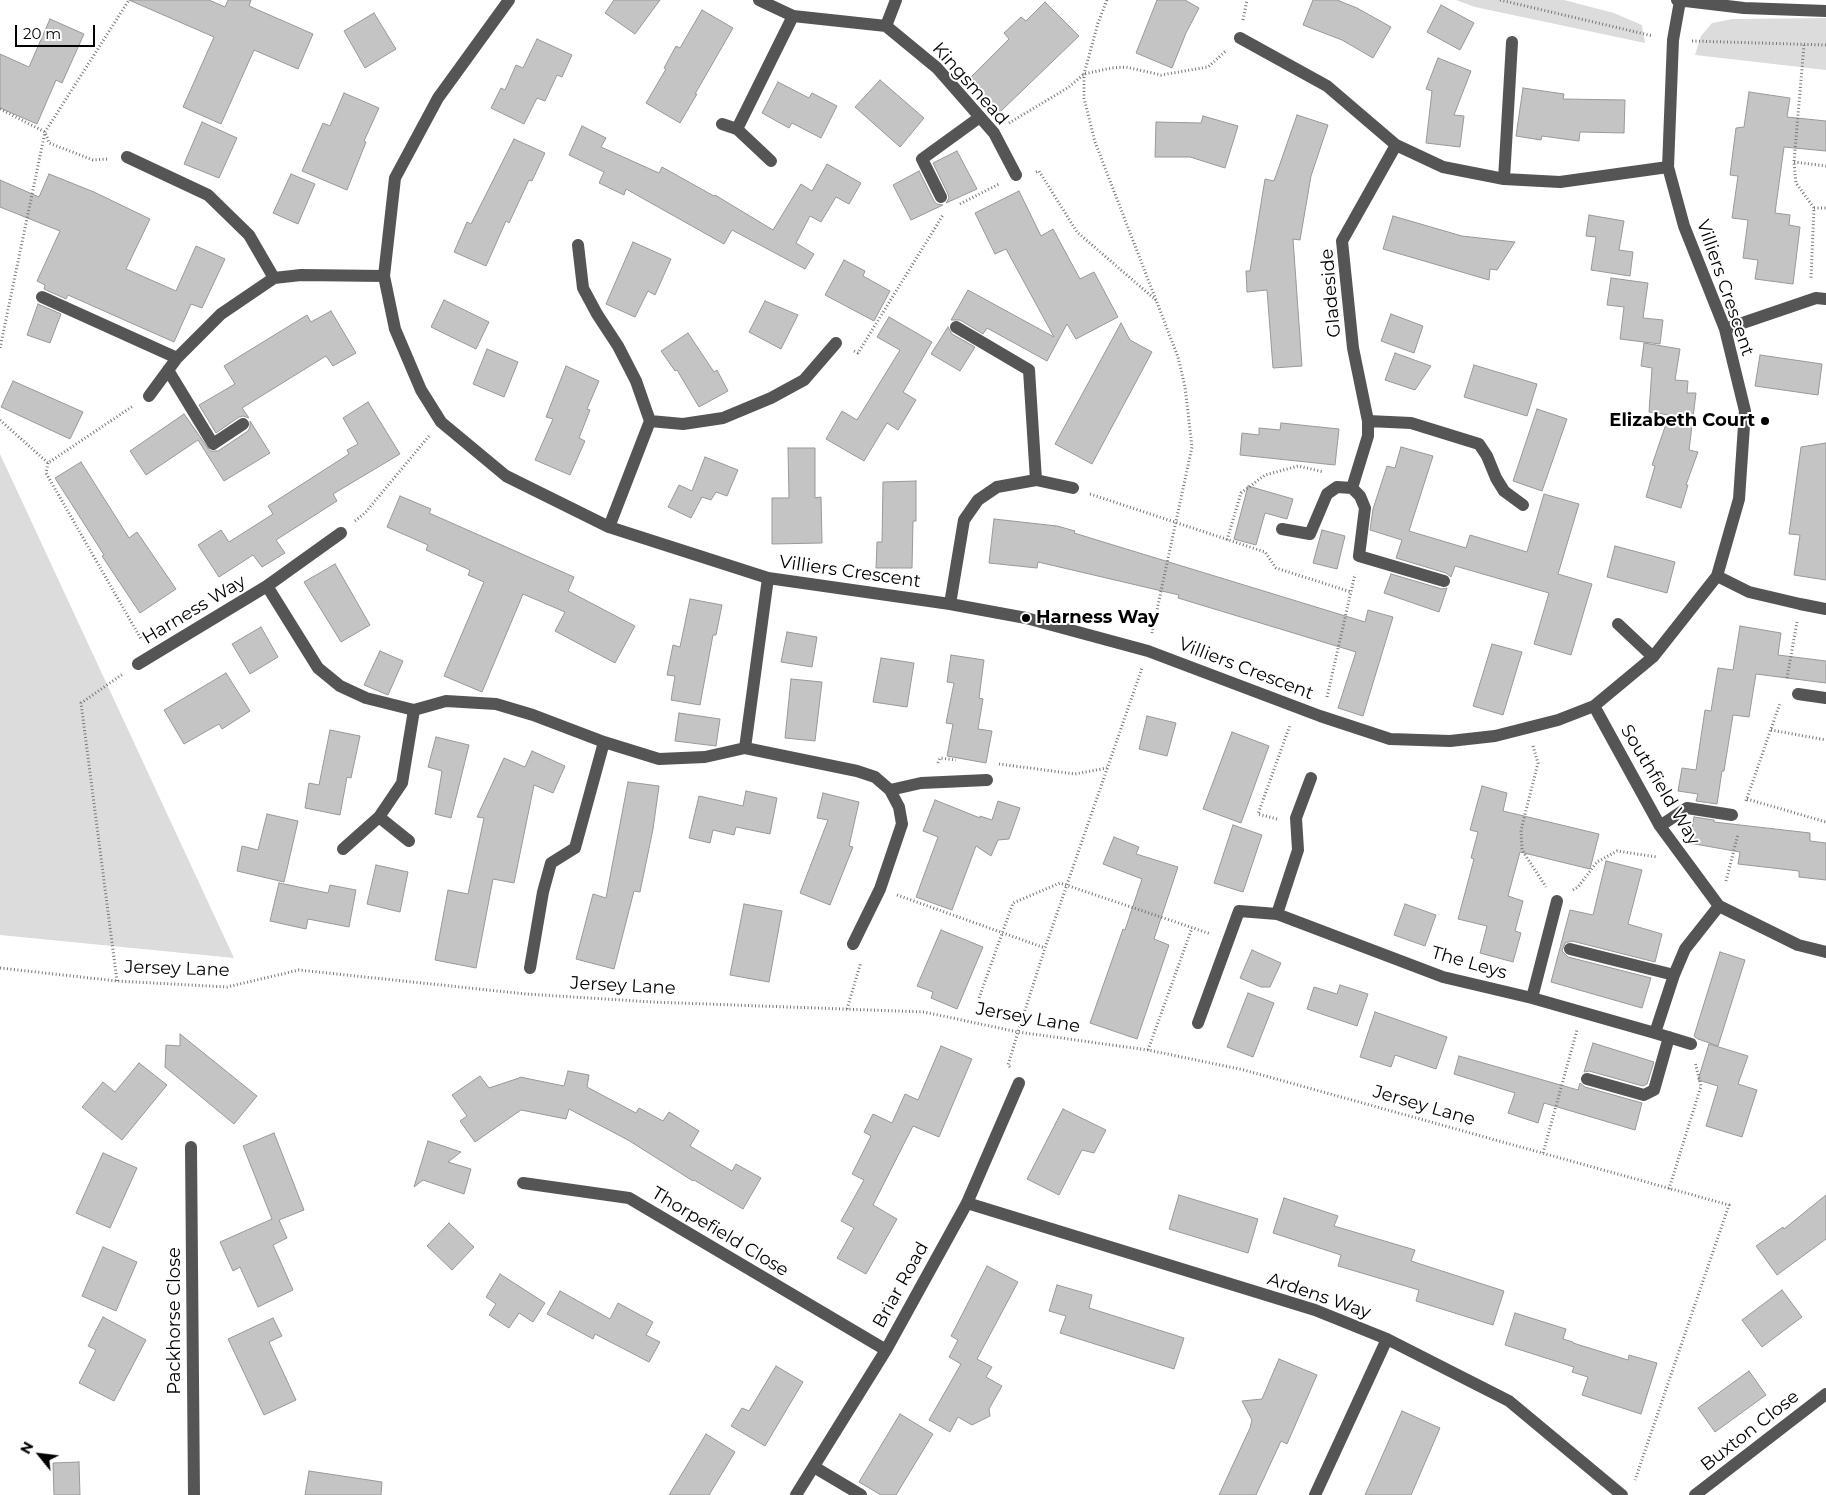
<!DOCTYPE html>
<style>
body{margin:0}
#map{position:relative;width:1826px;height:1495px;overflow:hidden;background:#fff;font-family:Montserrat,sans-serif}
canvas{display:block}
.north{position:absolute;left:15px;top:1430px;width:50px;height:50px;-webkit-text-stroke:4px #fff;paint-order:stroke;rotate:299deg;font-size:14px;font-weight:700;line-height:20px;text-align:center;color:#000}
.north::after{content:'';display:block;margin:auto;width:18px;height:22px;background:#000;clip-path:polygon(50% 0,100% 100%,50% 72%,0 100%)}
.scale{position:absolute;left:15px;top:25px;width:80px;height:22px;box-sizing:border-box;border:2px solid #000;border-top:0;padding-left:6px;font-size:15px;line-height:18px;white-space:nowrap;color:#000;-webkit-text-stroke:4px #fff;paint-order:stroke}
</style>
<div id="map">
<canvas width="1826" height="1495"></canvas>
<div class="north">N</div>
<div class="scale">20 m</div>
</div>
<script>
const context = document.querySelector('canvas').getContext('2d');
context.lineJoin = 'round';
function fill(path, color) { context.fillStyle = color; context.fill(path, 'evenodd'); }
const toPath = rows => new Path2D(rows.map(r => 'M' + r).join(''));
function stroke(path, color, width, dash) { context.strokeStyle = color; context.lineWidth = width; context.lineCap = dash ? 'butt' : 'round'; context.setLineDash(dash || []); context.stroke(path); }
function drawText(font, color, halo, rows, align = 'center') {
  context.font = font + ' Montserrat,sans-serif'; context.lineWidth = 4; context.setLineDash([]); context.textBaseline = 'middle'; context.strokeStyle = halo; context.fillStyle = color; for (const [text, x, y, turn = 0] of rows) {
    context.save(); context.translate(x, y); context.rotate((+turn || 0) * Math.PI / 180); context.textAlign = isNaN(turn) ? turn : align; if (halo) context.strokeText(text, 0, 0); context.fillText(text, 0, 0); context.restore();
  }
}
fill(toPath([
 [1456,0,1564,0,1614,13,1642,25,1645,43,1475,7],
 [1826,18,1826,70,1695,55,1701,36,1712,23,1733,19],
 [0,454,234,958,0,935]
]), '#dcdcdc');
const building = toPath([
 [129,0,209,0,225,7,228,0,251,0,249,6,313,34,298,69,254,50,221,124,183,107,214,37,129,0],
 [614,0,660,0,635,34,605,13,614,0],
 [1157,0,1185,0,1199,8,1186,33,1172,68,1136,53,1157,0],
 [1313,0,1337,0,1357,8,1391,27,1373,58,1342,40,1303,25,1313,0],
 [1045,2,1079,36,1000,112,968,80,1009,39,1004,33,1021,17,1026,21,1045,2],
 [1441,5,1474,23,1460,50,1427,32,1441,5],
 [702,10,733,28,695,94,697,94,680,123,646,103,666,69,664,68,676,46,680,48,702,10],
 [374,13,396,49,365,68,344,31,374,13],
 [50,19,84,34,62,83,56,80,37,124,0,108,0,54,29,67,50,19],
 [537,39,572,55,562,77,557,75,545,101,537,98,524,124,491,108,501,88,505,90,516,65,523,68,537,39],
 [1438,58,1471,71,1454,115,1464,116,1460,147,1426,143,1432,91,1426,89,1438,58],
 [880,80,924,118,900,147,855,107,880,80],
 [778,82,809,98,812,93,837,106,821,138,792,123,789,128,762,113,778,82],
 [1523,88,1564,94,1563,99,1625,100,1624,133,1580,132,1579,141,1542,136,1541,140,1516,136,1523,88],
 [1749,92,1790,98,1787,117,1826,121,1826,151,1784,147,1775,213,1790,215,1789,225,1800,227,1793,284,1755,279,1758,260,1743,258,1748,220,1732,218,1738,176,1730,175,1736,128,1744,127,1749,92],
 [344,93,379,108,364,141,366,142,347,190,302,171,323,123,330,126,344,93],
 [1297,115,1328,125,1311,176,1300,240,1293,239,1302,366,1273,368,1267,290,1247,292,1246,271,1250,271,1265,179,1274,181,1297,115],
 [1203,116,1238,126,1225,168,1190,157,1155,157,1156,122,1201,123,1203,116],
 [202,122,237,138,219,178,184,164,202,122],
 [582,126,606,138,601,147,659,173,662,167,714,196,715,195,773,230,801,184,812,191,827,164,861,183,849,204,836,197,821,222,810,216,796,243,814,254,805,269,732,230,724,244,626,189,624,195,599,183,604,172,569,155,582,126],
 [514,139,545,153,532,181,529,180,509,223,506,221,486,266,454,252,467,222,471,224,514,139],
 [957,151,977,189,946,203,949,198,948,194,933,163,957,151],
 [919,171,934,201,937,204,943,205,911,220,893,185,919,171],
 [49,174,94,192,150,219,126,269,176,291,196,246,225,259,202,308,191,304,174,342,68,295,66,299,44,289,45,285,37,281,60,231,0,207,0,180,39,197,49,174],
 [291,174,315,184,298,224,273,213,291,174],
 [1019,191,1041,236,1053,229,1080,279,1094,272,1118,317,1076,339,1067,324,1047,361,987,328,983,334,960,320,951,320,968,290,1054,337,1006,249,995,254,975,213,1019,191],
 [1589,215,1624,221,1619,250,1633,252,1630,276,1591,270,1596,237,1586,236,1589,215],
 [1393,216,1462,236,1515,242,1497,270,1490,269,1489,280,1383,249,1393,216],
 [633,242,671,259,655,295,648,291,635,317,606,304,633,242],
 [844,260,865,271,863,276,890,291,874,321,825,295,844,260],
 [1611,278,1648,283,1643,318,1663,320,1660,344,1620,339,1624,307,1607,305,1611,278],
 [444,300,489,322,476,349,431,327,444,300],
 [765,301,798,315,781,349,749,332,765,301],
 [38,304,61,314,50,343,27,335,38,304],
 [331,311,356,353,333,366,326,356,242,408,249,418,243,416,239,417,216,433,199,405,235,384,224,366,307,315,311,322,331,311],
 [1391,314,1423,326,1414,353,1381,341,1391,314],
 [889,317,932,342,903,392,916,400,898,430,887,423,864,461,826,439,842,411,857,420,900,350,877,337,889,317],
 [1121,323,1130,340,1152,352,1092,464,1055,444,1121,323],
 [948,327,952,334,975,347,960,371,931,354,948,327],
 [688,333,714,372,717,370,728,391,699,407,677,370,675,371,661,351,688,333],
 [1644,343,1680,349,1675,380,1688,381,1687,393,1696,393,1689,450,1698,452,1686,485,1688,485,1681,508,1646,497,1655,466,1652,465,1669,415,1649,412,1652,368,1641,366,1644,343],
 [487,349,518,362,504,397,473,384,487,349],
 [1395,353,1431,366,1415,390,1385,380,1395,353],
 [1760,355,1822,364,1818,395,1755,386,1760,355],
 [1474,365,1537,384,1527,416,1464,397,1474,365],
 [566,366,599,381,587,409,590,410,579,438,585,441,570,475,535,460,553,419,546,417,566,366],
 [13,381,83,412,70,439,1,407,13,381],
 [368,402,400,454,333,494,337,501,276,540,285,553,262,567,253,555,219,577,198,545,221,530,229,542,273,514,268,506,349,454,347,450,358,444,343,418,368,402],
 [1537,409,1567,419,1542,491,1513,481,1537,409],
 [184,414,210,451,218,451,248,431,250,427,250,421,270,453,224,481,198,440,146,475,130,451,184,414],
 [1281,423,1339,429,1335,465,1240,455,1242,433,1259,435,1259,428,1280,430,1281,423],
 [1826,443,1826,580,1794,575,1800,535,1789,534,1801,447,1826,443],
 [1401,447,1433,456,1409,531,1466,548,1470,535,1527,552,1544,494,1579,504,1558,574,1592,584,1571,655,1534,644,1549,593,1455,566,1451,577,1446,573,1396,558,1402,540,1370,530,1373,509,1387,466,1395,468,1401,447],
 [788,448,815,448,815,498,821,497,822,543,772,544,772,498,789,498,788,448],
 [705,457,738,470,727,496,716,492,711,500,702,497,691,518,668,507,679,485,692,491,705,457],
 [81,462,129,538,137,532,176,589,140,613,102,556,104,555,55,478,81,462],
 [916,481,916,521,913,521,912,568,876,568,877,542,882,542,883,482,916,481],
 [1248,486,1293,499,1287,519,1265,513,1256,545,1234,539,1248,486],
 [400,496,431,509,429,513,574,577,568,591,635,626,615,663,555,631,565,612,523,594,482,692,444,676,484,582,468,575,470,570,426,550,428,545,387,527,400,496],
 [994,519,1057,526,1075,531,1074,533,1365,622,1368,610,1393,617,1363,716,1338,708,1356,652,1178,598,1179,595,1038,562,1037,568,989,563,994,519],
 [1322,530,1345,536,1337,569,1313,563,1322,530],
 [1615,546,1675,562,1667,593,1607,577,1615,546],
 [335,564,370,625,341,642,304,582,335,564],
 [1391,574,1442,589,1447,588,1439,612,1384,593,1391,574],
 [690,599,722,605,716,635,713,635,700,705,671,700,675,676,667,675,673,645,680,647,690,599],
 [1740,626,1781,633,1778,655,1826,661,1826,683,1756,674,1749,717,1733,715,1724,771,1722,771,1717,804,1696,801,1698,794,1678,791,1682,768,1696,770,1705,710,1711,711,1718,668,1733,670,1740,626],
 [261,627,278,657,250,674,232,644,261,627],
 [787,632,817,637,812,667,781,662,787,632],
 [1492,644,1522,652,1503,715,1473,706,1492,644],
 [380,651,403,661,388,695,364,685,380,651],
 [951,655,984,660,979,698,983,699,978,729,992,731,986,763,947,756,953,724,946,723,954,683,947,682,951,655],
 [881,658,914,663,907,707,873,702,881,658],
 [226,673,250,711,222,729,219,724,184,744,164,710,226,673],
 [791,679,822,682,815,741,785,738,791,679],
 [679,713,720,719,716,746,675,741,679,713],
 [1147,716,1176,723,1167,756,1139,749,1147,716],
 [330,730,360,736,351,778,347,777,340,815,305,808,309,783,319,785,330,730],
 [1232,732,1269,746,1241,823,1203,809,1232,732],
 [436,737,469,745,451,818,435,814,442,771,428,767,436,737],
 [532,751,565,766,553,793,534,785,514,883,493,879,476,968,435,960,448,890,468,894,484,818,477,817,504,758,525,767,532,751],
 [628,782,659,786,653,829,640,892,634,891,614,969,576,959,593,894,606,898,628,782],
 [1482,786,1507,793,1503,811,1599,834,1590,869,1520,852,1508,896,1523,901,1515,931,1521,933,1513,962,1480,953,1487,926,1458,919,1474,859,1471,858,1478,832,1470,830,1482,786],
 [746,791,777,798,770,834,736,827,734,835,713,830,710,843,689,838,699,796,743,806,746,791],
 [823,793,859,802,849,846,853,847,830,905,800,893,828,820,817,818,823,793],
 [935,800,980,818,980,816,992,820,998,801,1020,808,1009,839,998,840,991,856,976,846,952,910,916,897,938,837,923,831,935,800],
 [267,814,298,821,284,882,237,871,242,846,258,850,267,814],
 [1694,817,1714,820,1714,822,1810,833,1810,841,1826,843,1826,880,1799,877,1799,871,1738,864,1740,852,1689,843,1694,817],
 [1233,825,1262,835,1243,892,1214,883,1233,825],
 [1114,837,1139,847,1136,854,1178,867,1154,939,1169,945,1137,1039,1090,1023,1123,929,1125,930,1142,879,1103,864,1114,837],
 [1606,861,1642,870,1628,924,1662,934,1655,962,1572,941,1565,943,1562,951,1568,957,1651,978,1642,1008,1551,982,1570,910,1593,915,1606,861],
 [376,865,408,872,400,912,367,904,376,865],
 [279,883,328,893,330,885,356,890,349,927,308,919,306,929,270,921,279,883],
 [744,904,782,911,769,982,730,975,744,904],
 [1405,904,1436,915,1425,946,1394,935,1405,904],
 [941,930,983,947,957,1009,931,998,933,992,917,986,941,930],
 [1252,950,1281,963,1270,987,1261,987,1240,978,1252,950],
 [1720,952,1745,960,1718,1046,1698,1039,1694,1036,1720,952],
 [1340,985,1368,994,1357,1026,1307,1009,1314,987,1337,994,1340,985],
 [1248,993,1274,1003,1253,1057,1227,1047,1248,993],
 [1375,1012,1447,1037,1436,1069,1395,1055,1391,1067,1360,1057,1375,1012],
 [180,1034,257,1096,234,1124,165,1067,166,1045,180,1046,180,1034],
 [1593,1043,1654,1062,1647,1084,1643,1086,1589,1071,1584,1072,1593,1043],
 [1709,1044,1748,1056,1738,1084,1757,1090,1742,1137,1706,1126,1718,1086,1698,1080,1709,1044],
 [941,1046,972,1059,939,1137,913,1126,873,1205,897,1219,866,1274,837,1258,854,1228,841,1221,864,1180,852,1174,871,1136,864,1132,873,1114,892,1123,905,1094,918,1100,941,1046],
 [1459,1056,1578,1090,1580,1083,1585,1087,1642,1103,1635,1130,1544,1103,1538,1123,1508,1113,1515,1093,1454,1074,1459,1056],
 [139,1063,167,1085,122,1140,82,1107,103,1082,115,1092,139,1063],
 [568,1071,589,1075,587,1087,636,1113,639,1108,663,1121,669,1112,699,1131,690,1146,732,1171,736,1164,761,1178,743,1209,694,1180,693,1181,628,1140,569,1109,566,1119,521,1110,475,1142,460,1121,467,1116,452,1095,480,1076,489,1088,519,1078,520,1077,564,1086,568,1071],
 [1063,1109,1106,1130,1094,1153,1082,1150,1059,1195,1027,1179,1063,1109],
 [274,1133,304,1210,279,1220,287,1238,273,1245,293,1290,258,1307,240,1267,233,1271,220,1242,272,1219,243,1146,274,1133],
 [428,1141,461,1152,448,1162,471,1169,464,1194,423,1180,414,1187,428,1141],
 [103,1153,137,1168,110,1228,76,1213,103,1153],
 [1179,1195,1258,1219,1248,1253,1169,1229,1179,1195],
 [1826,1195,1826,1239,1777,1275,1756,1246,1783,1227,1784,1229,1826,1195],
 [1284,1198,1338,1216,1334,1226,1415,1250,1411,1261,1504,1291,1493,1325,1416,1301,1419,1290,1338,1266,1341,1255,1273,1233,1284,1198],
 [449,1223,474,1247,452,1270,427,1246,449,1223],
 [103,1247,137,1262,116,1311,82,1296,103,1247],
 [987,1266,1018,1282,977,1359,992,1367,986,1377,1002,1386,989,1409,990,1416,972,1425,958,1417,950,1432,929,1420,961,1364,949,1357,958,1340,951,1336,987,1266],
 [500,1274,545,1303,533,1322,519,1313,509,1328,489,1315,496,1304,486,1297,500,1274],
 [1057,1285,1092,1295,1089,1308,1184,1338,1174,1369,1060,1333,1066,1316,1049,1311,1057,1285],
 [1782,1290,1802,1317,1762,1347,1742,1320,1782,1290],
 [560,1291,610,1319,618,1303,653,1322,646,1335,660,1342,649,1362,595,1334,593,1339,547,1314,560,1291],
 [1515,1313,1566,1329,1563,1339,1573,1342,1573,1343,1628,1360,1629,1355,1657,1363,1641,1414,1582,1395,1588,1377,1572,1372,1574,1367,1505,1345,1515,1313],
 [103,1317,146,1340,114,1401,79,1383,96,1350,88,1346,103,1317],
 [273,1318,282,1336,269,1342,296,1400,264,1415,228,1339,273,1318],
 [1279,1359,1317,1375,1287,1444,1281,1441,1256,1495,1219,1495,1250,1428,1252,1420,1242,1401,1262,1399,1279,1359],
 [776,1366,803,1382,765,1446,731,1426,742,1408,749,1411,776,1366],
 [1749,1371,1766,1395,1715,1432,1698,1408,1749,1371],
 [1402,1411,1440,1428,1411,1495,1365,1495,1402,1411],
 [900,1414,933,1434,896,1495,881,1495,859,1482,900,1414],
 [706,1434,735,1452,709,1495,669,1495,706,1434],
 [79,1462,80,1495,54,1495,53,1463,79,1462],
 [309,1471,382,1482,381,1495,305,1495,309,1471]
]);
fill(building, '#c4c4c4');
stroke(building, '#999', 1);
stroke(toPath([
 [1107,0,1098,23,1084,74,1084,98,1095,142,1178,357,1185,387,1192,447,1152,633],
 [1500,0,1653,36],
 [1243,20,1247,0],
 [1692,41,1826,45],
 [1804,45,1794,162,1796,183,1814,208,1811,278],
 [0,109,45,132,49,143,93,160,108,159],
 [1009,123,1069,87,1084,74,1111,68,1126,67,1161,75,1208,67,1227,50],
 [1794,162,1826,166],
 [1036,172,1039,171,1077,232,1157,301],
 [960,204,999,184],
 [1814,208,1826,208],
 [0,348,45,132,129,0],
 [854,351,858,353,943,215],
 [0,420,48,463,133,406],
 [48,463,46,473,141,639],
 [1090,494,1265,552,1276,568,1351,592],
 [355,521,365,513,429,436],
 [1227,540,1241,493,1265,475,1298,466,1324,472],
 [1787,678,1797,622],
 [1327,697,1355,574],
 [1771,730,1826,740],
 [1533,746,1538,763,1521,830,1522,850,1546,887],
 [938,763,940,758,956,760],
 [999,764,1075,774,1107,768],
 [1747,799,1826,822],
 [1746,801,1780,703],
 [1277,819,1258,814,1290,725],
 [1726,881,1738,834],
 [1573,890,1578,887,1597,862,1617,851,1657,857],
 [897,895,1045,948],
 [0,968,117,981,227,987,299,970,526,994,653,1002,924,1012,1018,1032,1148,1050,1244,1070,1729,1205,1635,1480],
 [117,981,81,703,123,674],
 [979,998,1013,903,1060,883,1211,934],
 [847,1009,861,962],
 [1148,1050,1192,928],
 [1010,1067,1008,1065,1018,1032,1045,948,1142,668],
 [1543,1153,1577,1030],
 [1669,1189,1701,1086,1695,1062]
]), '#777', 3, [1, 2.5]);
stroke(toPath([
 [509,0,438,98,395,178,384,276,395,329,421,390,441,422,506,476,609,527,768,578,950,604,1026,618,1148,651,1320,716,1390,739,1450,741,1495,736,1558,720,1594,706,1653,657,1717,576,1739,499,1745,411,1725,329,1684,226,1668,167,1673,40,1680,1],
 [759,0,793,16,886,26,937,68,994,133,1016,175],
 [1677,0,1744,8,1826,11],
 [886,26,896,0],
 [1240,38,1327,86,1396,145,1443,167,1504,179,1560,182,1668,167],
 [722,124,737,129,771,161],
 [737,129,793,16],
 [127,157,208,195,249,235,274,278],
 [1504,179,1512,42],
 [941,197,922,159,980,117],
 [578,245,583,288,597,314,618,346,636,381,650,421,609,527],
 [42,297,177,358],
 [956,327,1029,370,1036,480],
 [1725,329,1816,298,1826,299],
 [168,370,213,444,243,424],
 [149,396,177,358,221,314,274,278,301,275,384,276],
 [650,421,683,424,723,418,771,398,804,380,836,343],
 [1368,421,1411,423,1479,444,1487,456,1496,478,1504,491,1523,505],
 [1352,488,1368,436,1368,421,1353,348,1342,241,1396,145],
 [1282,529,1310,534,1327,494,1337,487,1352,488,1360,496,1365,508,1359,556,1444,581],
 [1717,576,1749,592,1800,604,1826,609],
 [267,586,318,668,340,686,366,698,414,710,446,701,496,704,533,715,604,742,659,759,705,757,745,748,857,771,875,777,890,790,899,807,902,824,880,889,853,944],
 [950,604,964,520,978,500,997,487,1036,480,1073,488],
 [1618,624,1653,657],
 [138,664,267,586,341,533],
 [1798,694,1826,698],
 [1594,706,1660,826,1719,906,1798,945,1826,952],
 [745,748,768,578],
 [890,790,921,783,987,780],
 [379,817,409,841],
 [1660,826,1687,808,1732,815],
 [343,849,379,817,402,783,414,710],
 [1277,914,1298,850,1296,818,1311,778],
 [1570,949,1674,975],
 [530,968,543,892,551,863,575,848,604,742],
 [1532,998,1557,901],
 [1198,1023,1239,911,1277,914,1443,977,1532,998,1655,1033,1691,1044],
 [1655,1033,1674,975,1685,949,1719,906],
 [1587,1079,1644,1095,1654,1090,1669,1037],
 [191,1147,194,1495],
 [523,1183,629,1198,886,1350],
 [967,1203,1315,1310,1387,1339,1509,1401,1622,1495],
 [814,1467,861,1495],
 [796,1495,886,1350,967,1203,1019,1083],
 [1315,1495,1387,1339],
 [1695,1495,1826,1394]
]), '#555', 12);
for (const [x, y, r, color] of [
 [1765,421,5,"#000"],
 [1026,618,5,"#000"]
]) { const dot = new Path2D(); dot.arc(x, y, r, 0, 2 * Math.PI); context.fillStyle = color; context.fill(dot); stroke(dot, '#fff', 2); }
drawText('18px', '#000', '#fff', [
 ["Kingsmead",970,84,48],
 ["Villiers Crescent",1725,288,71],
 ["Gladeside",1331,293,-95],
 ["Villiers Crescent",850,572,8],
 ["Harness Way",194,610,-31],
 ["Villiers Crescent",1246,669,21],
 ["Southfield Way",1660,785,59],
 ["The Leys",1469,963,16],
 ["Jersey Lane",177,969,2],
 ["Jersey Lane",623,986,3],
 ["Jersey Lane",1028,1018,10],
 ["Jersey Lane",1424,1106,16],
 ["Thorpefield Close",720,1232,31],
 ["Briar Road",901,1285,-61],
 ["Ardens Way",1319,1296,19],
 ["Packhorse Close",175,1321,-90],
 ["Buxton Close",1750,1431,-38]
]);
drawText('bold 18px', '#000', '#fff', [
 ["Elizabeth Court",1755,421],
 ["Harness Way",1036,618,"left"]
], 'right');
</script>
